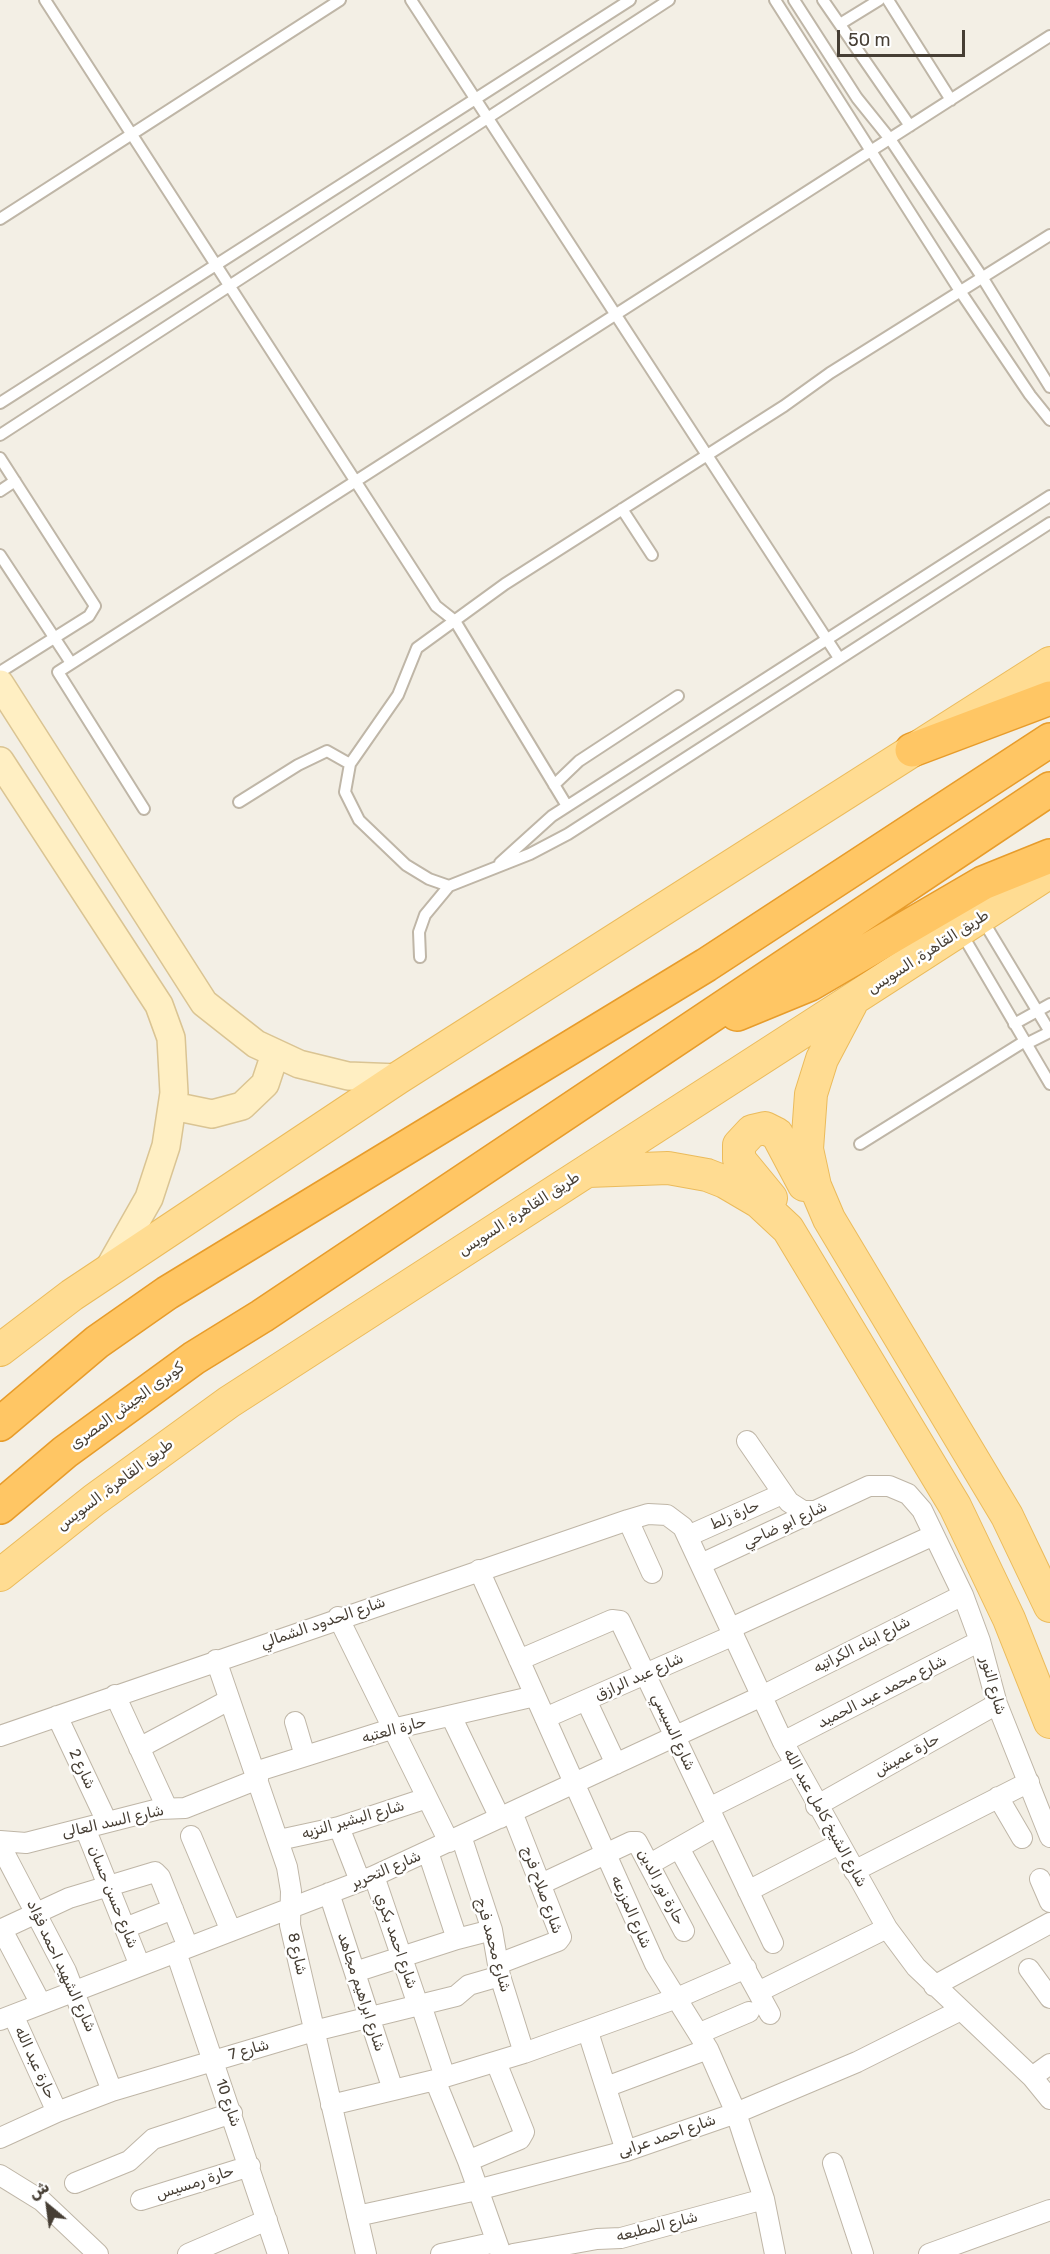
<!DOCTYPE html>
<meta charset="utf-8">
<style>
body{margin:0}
#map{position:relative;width:1050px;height:2254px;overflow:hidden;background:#f3efe5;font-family:Rubik,"Noto Sans Arabic",sans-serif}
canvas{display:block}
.north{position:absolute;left:18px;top:2176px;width:60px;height:60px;-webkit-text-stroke:4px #fff;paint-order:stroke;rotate:331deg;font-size:16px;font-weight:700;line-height:24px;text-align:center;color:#463e34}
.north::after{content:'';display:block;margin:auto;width:21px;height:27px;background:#463e34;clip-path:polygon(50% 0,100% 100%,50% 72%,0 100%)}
.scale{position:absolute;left:837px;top:30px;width:128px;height:27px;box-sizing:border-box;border:3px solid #463e34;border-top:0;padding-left:8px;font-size:18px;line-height:21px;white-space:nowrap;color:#463e34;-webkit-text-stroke:4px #fff;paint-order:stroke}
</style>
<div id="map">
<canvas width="1050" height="2254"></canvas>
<div class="north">ش</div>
<div class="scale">50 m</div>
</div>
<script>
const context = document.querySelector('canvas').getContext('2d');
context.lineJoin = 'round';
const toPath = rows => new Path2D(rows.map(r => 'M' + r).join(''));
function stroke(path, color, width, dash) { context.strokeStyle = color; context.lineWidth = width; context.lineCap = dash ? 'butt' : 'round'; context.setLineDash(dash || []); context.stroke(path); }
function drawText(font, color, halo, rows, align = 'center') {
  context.font = font + ' Rubik,"Noto Sans Arabic",sans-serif'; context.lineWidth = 5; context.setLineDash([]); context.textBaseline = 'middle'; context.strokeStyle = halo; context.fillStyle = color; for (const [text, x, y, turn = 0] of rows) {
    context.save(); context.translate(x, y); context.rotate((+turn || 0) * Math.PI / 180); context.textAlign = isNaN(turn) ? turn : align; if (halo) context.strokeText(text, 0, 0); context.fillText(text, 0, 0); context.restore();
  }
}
const lane = toPath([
 [45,0,436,606,455,621,567,806],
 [411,0,839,658],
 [775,0,960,291,1030,395,1050,420],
 [794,0,857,98,890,139,982,277,1050,387],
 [823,0,910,126],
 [888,0,951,100],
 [840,24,879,0],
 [0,219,340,0],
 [1050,235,830,373,784,406,505,584,417,648,398,695,350,764,345,792,359,820,406,865,429,879,449,886,530,854,568,834,1050,523],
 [0,403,630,0],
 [0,435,669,0],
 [0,458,95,606,89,616,0,672],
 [0,491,15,481],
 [622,509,652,555],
 [0,555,71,663],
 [554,785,579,761,678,696],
 [239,802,298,765,327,751,350,764],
 [144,809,58,672,1050,36],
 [500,863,552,816,1050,496],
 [982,919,1050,1032],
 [962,934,1050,1084],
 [420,957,419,932,425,915,449,886],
 [1014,1024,1050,1004],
 [1026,1044,1050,1032],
 [860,1144,1025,1041]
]);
const street = toPath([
 [747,1441,789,1502,803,1511,816,1511],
 [628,1520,652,1573],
 [688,1536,782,1494],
 [701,1564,869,1486,889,1486,908,1494,922,1510,963,1595,980,1641,997,1704,1050,1837],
 [479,1570,655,1964,708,2049,736,2113,764,2199,775,2254],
 [338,1617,449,1842],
 [731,1628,934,1535],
 [216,1660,287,1867,291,1891,290,1925,366,2254],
 [519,1660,612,1620,620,1621,773,1943],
 [115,1695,167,1808],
 [586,1700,616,1764],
 [57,1716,107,1822],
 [451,1716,500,1818],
 [545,1718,734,1635],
 [295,1722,305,1756],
 [0,1736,628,1520,648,1514,667,1515,683,1527,783,1742,887,1928,916,1967,1032,2077,1050,2099],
 [783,1742,980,1641],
 [139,1748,229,1700],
 [255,1772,388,1730,535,1696],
 [998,1797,1022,1838],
 [816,1806,997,1704],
 [709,1808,795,1765],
 [339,1827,360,1881],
 [85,1828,140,1966],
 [191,1836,231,1931],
 [461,1836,492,1930,500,1976,524,2053],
 [279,1840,339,1827,427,1798],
 [0,1841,26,1843,159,1809,185,1808,258,1779],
 [0,1845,66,1971,112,2091],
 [679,1848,770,2014],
 [428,1852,457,1939],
 [650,1864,717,1826],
 [854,1871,1029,1782],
 [374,1876,418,2005],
 [1040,1879,1050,1902],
 [541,1884,631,1842,637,1842,684,1931],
 [748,1891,839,1844],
 [329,1893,393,2090],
 [125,1928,173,1909],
 [0,1930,69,1898,155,1872,160,1877,188,1947],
 [2,1930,41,2004],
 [176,1952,278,2254],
 [498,1964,558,1941,561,1937,512,1812],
 [1029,1969,1050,1998],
 [355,1972,457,1939,492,1930],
 [934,1986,1050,1923],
 [758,1992,887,1928],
 [421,2005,445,2077],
 [13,2015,57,2112],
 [0,2020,374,1876,762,1696,963,1595],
 [588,2032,626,2151],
 [700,2033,749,2012],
 [1032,2077,1050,2064],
 [435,2080,468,2161,501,2254],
 [606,2087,708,2049],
 [331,2105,435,2080,524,2053,677,1998,746,1968],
 [0,2138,57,2112,112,2091,314,2031,456,1996,469,1985,500,1976],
 [468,2161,520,2139,524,2132,496,2062],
 [833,2163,863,2254],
 [0,2175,42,2201,98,2254],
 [75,2183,129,2161,153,2139,232,2113],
 [141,2200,250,2166],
 [357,2216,477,2190,626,2151,736,2113,857,2062,961,2010],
 [188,2254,267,2220],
 [441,2254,496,2242],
 [513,2254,597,2239,621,2238,764,2199],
 [929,2254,1050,2210]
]);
const secondary = toPath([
 [0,684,204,1003,256,1044,299,1064,348,1076,398,1078],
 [0,761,159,1005,171,1038,174,1093,166,1146,149,1198,107,1272],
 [173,1106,212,1114,242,1106,265,1084,275,1054]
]);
const primary = toPath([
 [851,1004,822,1059,811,1094,807,1149,815,1186,829,1219,1007,1516,1050,1606],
 [588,1171,668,1168,707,1175,725,1182,759,1202,788,1229,955,1506,1009,1619,1050,1722],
 [771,1198,739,1159,739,1145,752,1131,765,1128,777,1134,804,1185],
 [0,1350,72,1295,398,1078,1050,663],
 [0,1575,94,1500,229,1402,1050,872]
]);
const highway = toPath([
 [912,750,1050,698],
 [737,1014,810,984,983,883,1050,856],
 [0,1424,97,1342,167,1293,706,965,1050,740],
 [0,1507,65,1452,194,1358,262,1316,1050,789]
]);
stroke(lane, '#bfb6a7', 14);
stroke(street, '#bfb6a7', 22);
stroke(secondary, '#dac493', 30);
stroke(primary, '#ebbb5b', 34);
stroke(highway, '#e79c2b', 36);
stroke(lane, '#fff', 10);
stroke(street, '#fff', 20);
stroke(secondary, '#ffefc3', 27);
stroke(primary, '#ffdc92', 32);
stroke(highway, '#ffc664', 33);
drawText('15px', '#463e34', '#fff', [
 ["طريق القاهرة, السويس",928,952,-33],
 ["طريق القاهرة, السويس",519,1214,-33],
 ["كوبرى الجيش المصرى",127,1406,-36],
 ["طريق القاهرة, السويس",115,1485,-37],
 ["حارة زلط",735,1515,-24],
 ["شارع ابو ضاحي",785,1525,-25],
 ["شارع الحدود الشمالي",323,1623,-19],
 ["شارع ابناء الكراتيه",862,1645,-27],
 ["شارع عبد الرازق",639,1677,-24],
 ["شارع النور",993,1686,74],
 ["شارع محمد عبد الحميد",882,1692,-27],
 ["حارة العتبه",394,1730,-15],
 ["شارع السيسي",673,1732,65],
 ["حارة عميش",907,1755,-29],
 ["شارع 2",82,1769,65],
 ["شارع الشيخ كامل عبد الله",825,1818,61],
 ["شارع البشير النزيه",353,1820,-16],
 ["شارع السد العالى",113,1822,-13],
 ["شارع التحرير",386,1870,-23],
 ["حارة نور الدين",661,1887,62],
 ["شارع صلاح فرج",542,1890,70],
 ["شارع حسن حسان",113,1897,68],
 ["شارع المزرعه",631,1912,66],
 ["شارع احمد بكري",396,1941,71],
 ["شارع محمد فرج",493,1945,75],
 ["شارع 8",297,1954,77],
 ["شارع الشهيد احمد فؤاد",61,1966,65],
 ["شارع ابراهيم مجاهد",361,1992,72],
 ["شارع 7",249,2050,-16],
 ["حارة عبد الله",35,2063,65],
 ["شارع 10",228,2103,71],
 ["شارع احمد عرابى",667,2136,-19],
 ["حارة رمسيس",195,2183,-18],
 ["شارع المطبعه",657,2227,-14]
]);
</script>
